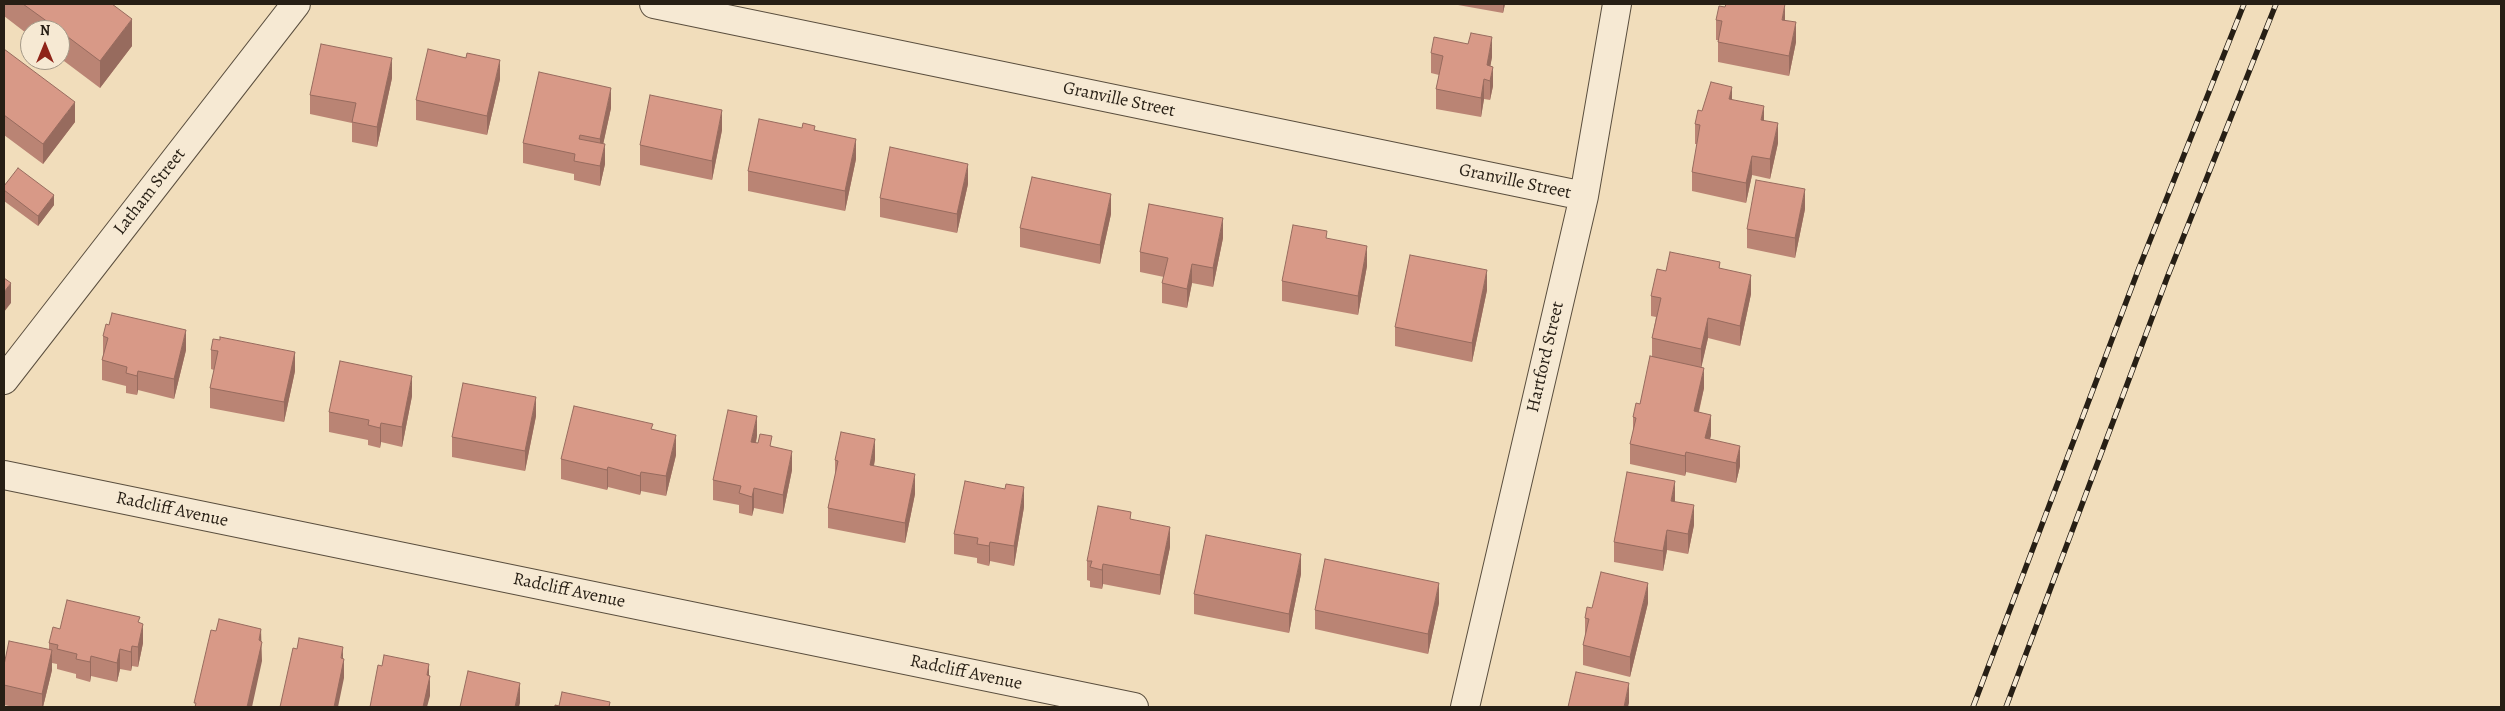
<!DOCTYPE html>
<style>
body{margin:0}
#map{position:relative;width:2505px;height:711px;overflow:hidden;background:#f1ddbb;font-family:Alegreya,serif}
canvas{display:block}
.frame{position:absolute;inset:0;border:5px solid #271f15;pointer-events:none}
.north{position:absolute;left:20px;top:20px;width:50px;height:50px;box-sizing:border-box;background:#f6e9d3;border:1px solid #a39887;border-radius:50%;rotate:0deg;font-size:14px;font-weight:700;line-height:20px;text-align:center;color:#271f15}
.north::after{content:'';display:block;margin:auto;width:18px;height:22px;background:#8f2418;clip-path:polygon(50% 0,100% 100%,50% 72%,0 100%)}
</style>
<div id="map">
<canvas width="2505" height="711"></canvas>
<div class="frame"></div>
<div class="north">N</div>
</div>
<script>
const context = document.querySelector('canvas').getContext('2d');
context.lineJoin = 'round';
const toPath = rows => new Path2D(rows.map(r => 'M' + r).join(''));
function stroke(path, color, width, dash) { context.strokeStyle = color; context.lineWidth = width; context.lineCap = dash ? 'butt' : 'round'; context.setLineDash(dash || []); context.stroke(path); }
function fill(path, color) { context.fillStyle = color; context.fill(path, 'evenodd'); }
function drawText(font, color, halo, rows, align = 'center') {
  context.font = font + ' Alegreya,serif'; context.lineWidth = 4.5; context.setLineDash([]); context.textBaseline = 'middle'; context.strokeStyle = halo; context.fillStyle = color; for (const [text, x, y, turn = 0] of rows) {
    context.save(); context.translate(x, y); context.rotate((+turn || 0) * Math.PI / 180); context.textAlign = isNaN(turn) ? turn : align; if (halo) context.strokeText(text, 0, 0); context.fillText(text, 0, 0); context.restore();
  }
}
const minor = toPath([
 [654,4,1584,196],
 [4,380,296,4],
 [4,475,1134,707],
 [1465,707,1584,196,1617,4]
]);
stroke(minor, '#5a4e3e', 30);
stroke(minor, '#f6e9d3', 28);
const rail = toPath([
 [1973,707,2139,268,2244,4],
 [2006,707,2167,278,2276,4]
]);
stroke(rail, '#271f15', 5.5);
stroke(rail, '#f6e9d3', 4, [11]);
fill(toPath([
 [4,4,112,4,132,46,100,88,60,58,60,30,30,30,30,36,4,16],
 [1458,4,1505,4,1503,13,1458,5],
 [1716,20,1785,20,1796,42,1789,76,1718,62,1718,40,1716,40],
 [4,49,75,122,43,164,4,135],
 [1431,53,1492,57,1490,66,1493,86,1490,100,1484,99,1481,117,1436,109,1436,89,1439,75,1431,73],
 [392,78,377,147,352,142,352,123,310,114,310,95],
 [500,79,487,135,416,120,416,100],
 [1732,100,1764,121,1778,143,1770,179,1752,175,1746,203,1692,191,1692,172,1697,144,1695,144,1695,124,1702,111],
 [611,108,603,144,605,164,600,186,574,180,574,174,523,163,523,143],
 [722,130,712,180,640,165,640,145],
 [815,130,856,159,845,211,748,191,748,171],
 [968,184,957,233,880,217,880,198],
 [4,186,54,205,38,226,4,201],
 [1805,209,1795,258,1747,248,1747,229],
 [1111,214,1100,264,1020,247,1020,228],
 [1223,238,1213,287,1192,283,1187,308,1162,303,1162,283,1164,277,1140,272,1140,252],
 [1327,239,1367,266,1358,315,1282,301,1282,281],
 [1720,268,1751,294,1740,346,1708,338,1701,367,1704,388,1699,412,1711,435,1710,439,1740,466,1736,483,1686,472,1685,476,1630,464,1630,444,1633,434,1633,417,1640,404,1652,356,1652,338,1656,317,1651,316,1651,296,1666,271],
 [1487,290,1472,362,1395,346,1395,327],
 [103,336,186,350,174,399,138,390,137,395,126,393,126,386,102,380,102,360,103,356],
 [211,350,295,352,295,371,284,422,210,408,210,388,214,370,211,369],
 [412,396,402,447,381,442,380,448,368,445,368,440,329,432,329,412],
 [536,416,525,471,452,457,452,437],
 [653,429,676,455,666,496,641,491,640,495,608,487,607,490,561,479,561,459],
 [757,436,756,443,772,446,792,470,783,514,754,508,752,516,739,513,739,505,713,500,713,480],
 [875,459,874,466,915,494,905,543,828,528,828,508,835,476,835,460],
 [1675,502,1694,525,1688,554,1667,550,1663,571,1614,562,1614,542],
 [1024,507,1014,566,990,561,989,566,977,563,977,558,954,554,954,534],
 [1131,519,1170,547,1160,595,1103,584,1102,589,1090,587,1090,581,1087,580,1087,561],
 [1301,574,1289,633,1194,614,1194,594],
 [1439,603,1428,654,1315,629,1315,610],
 [1648,603,1630,677,1583,665,1583,645,1585,637,1585,618,1592,608],
 [140,623,143,643,138,667,132,666,131,671,120,669,117,682,91,676,90,682,76,678,76,674,57,669,57,664,52,663,52,670,43,707,14,707,4,705,4,665,49,650,49,643,60,629]
]), '#ba8474');
fill(toPath([
 [1503,4,1505,4,1503,13],
 [1785,4,1785,23,1782,20],
 [132,19,132,46,100,88,100,61],
 [1796,22,1796,42,1789,76,1789,56],
 [1492,37,1492,57,1488,80,1487,65],
 [392,58,392,78,377,147,377,127],
 [500,60,500,79,487,135,487,116],
 [1493,67,1493,86,1490,100,1490,81],
 [1484,79,1484,99,1481,117,1481,98],
 [1732,87,1732,107,1729,99],
 [611,88,611,108,600,159,600,139],
 [75,102,75,122,43,164,43,144],
 [1764,106,1764,126,1761,120],
 [722,110,722,130,712,180,712,161],
 [1778,123,1778,143,1770,179,1770,159],
 [856,139,856,159,845,211,845,191],
 [605,144,605,164,600,186,600,166],
 [1752,156,1752,175,1746,203,1746,183],
 [968,164,968,184,957,233,957,214],
 [1805,189,1805,209,1795,258,1795,238],
 [1111,194,1111,214,1100,264,1100,245],
 [54,195,54,205,38,226,38,216],
 [1223,218,1223,238,1213,287,1213,268],
 [1367,246,1367,266,1358,315,1358,296],
 [1192,264,1192,283,1187,308,1187,289],
 [1487,270,1487,290,1472,362,1472,343],
 [1751,275,1751,294,1740,346,1740,326],
 [11,283,11,303,4,312,4,292],
 [1708,318,1708,338,1701,369,1701,349],
 [186,330,186,350,174,399,174,379],
 [295,352,295,371,284,422,284,402],
 [1704,368,1704,388,1694,431,1694,411],
 [138,371,138,390,137,395,137,376],
 [412,376,412,396,402,447,402,427],
 [536,397,536,416,525,471,525,451],
 [1711,415,1711,435,1705,458,1705,438],
 [757,416,757,436,751,462,751,442],
 [381,423,381,442,380,448,380,428],
 [676,435,676,455,666,496,666,476],
 [875,439,875,459,870,484,870,465],
 [1740,446,1740,466,1736,483,1736,463],
 [792,451,792,470,783,514,783,495],
 [1686,452,1686,472,1685,476,1685,456],
 [608,467,608,487,607,490,607,470],
 [641,472,641,491,640,495,640,476],
 [915,474,915,494,905,543,905,523],
 [1675,481,1675,501,1671,521,1671,501],
 [1024,487,1024,507,1014,566,1014,546],
 [754,488,754,508,752,516,752,497],
 [1694,505,1694,525,1688,554,1688,534],
 [1170,527,1170,547,1160,595,1160,575],
 [1667,530,1667,550,1663,571,1663,551],
 [990,542,990,561,989,566,989,546],
 [1301,554,1301,574,1289,633,1289,614],
 [1103,564,1103,584,1102,589,1102,570],
 [1439,583,1439,603,1428,654,1428,634],
 [1648,583,1648,603,1630,677,1630,657],
 [143,624,143,643,138,667,138,647],
 [261,629,262,661,252,707,247,707],
 [132,646,132,666,131,671,131,652],
 [343,647,343,663,344,659,344,678,338,707,334,707],
 [120,649,120,669,117,682,117,663],
 [52,650,52,670,43,707,42,707,42,694],
 [91,656,91,676,90,682,90,662],
 [429,664,429,681,430,676,430,696,427,707,423,707,427,675],
 [520,683,520,703,519,707,515,707],
 [1629,683,1629,703,1628,707,1624,707]
]), '#976b5e');
const building = toPath([
 [23,4,112,4,132,19,100,61,60,31,60,30,59,30,23,4],
 [1726,4,1785,4,1782,20,1796,22,1789,56,1718,42,1722,21,1716,20,1719,6,1725,7,1726,4],
 [1471,33,1492,37,1487,65,1493,67,1490,81,1484,79,1481,98,1436,89,1443,56,1431,53,1434,37,1468,44,1471,33],
 [321,44,392,58,377,127,352,122,356,103,310,95,321,44],
 [4,49,75,102,43,144,4,115,4,49],
 [428,49,466,58,467,53,500,60,487,116,416,100,428,49],
 [539,72,611,88,600,139,580,135,579,139,605,144,600,166,574,161,575,154,523,143,539,72],
 [1711,82,1732,87,1729,99,1764,106,1761,120,1778,123,1770,159,1752,156,1746,183,1692,172,1700,125,1695,124,1698,110,1702,111,1711,82],
 [650,95,722,110,712,161,640,145,650,95],
 [759,119,802,128,803,123,815,126,814,130,856,139,845,191,748,171,759,119],
 [890,147,968,164,957,214,880,198,890,147],
 [18,168,54,195,38,216,4,190,4,186,18,168],
 [1032,177,1111,194,1100,245,1020,228,1032,177],
 [1756,180,1805,189,1795,238,1747,229,1756,180],
 [1149,204,1223,218,1213,268,1192,264,1187,289,1162,283,1168,258,1140,252,1149,204],
 [1293,225,1327,231,1326,238,1367,246,1358,296,1282,281,1293,225],
 [1670,252,1720,262,1719,268,1751,275,1740,326,1708,318,1701,349,1652,338,1661,298,1651,296,1657,269,1666,271,1670,252],
 [1410,255,1487,270,1472,343,1395,327,1410,255],
 [4,278,11,283,4,292,4,278],
 [112,313,186,330,174,379,138,371,137,376,126,373,127,367,102,360,108,338,103,336,106,324,109,325,112,313],
 [220,337,295,352,284,402,210,388,218,351,211,350,213,339,220,340,220,337],
 [1650,356,1704,368,1694,411,1711,415,1705,438,1740,446,1736,463,1686,452,1685,456,1630,444,1636,418,1633,417,1636,403,1640,404,1650,356],
 [340,361,412,376,402,427,381,423,380,428,368,425,369,420,329,412,340,361],
 [463,383,536,397,525,451,452,437,463,383],
 [574,406,653,424,651,429,676,435,666,476,641,472,640,476,608,467,607,470,561,459,574,406],
 [728,410,757,416,751,442,758,443,760,434,772,436,770,446,792,451,783,495,754,488,752,497,739,493,741,486,713,480,728,410],
 [841,432,875,439,870,465,915,474,905,523,828,508,838,461,835,460,841,432],
 [1627,472,1675,481,1671,501,1694,505,1688,534,1667,530,1663,551,1614,542,1627,472],
 [965,481,1005,489,1006,484,1024,487,1014,546,990,542,989,546,977,544,978,538,954,534,965,481],
 [1098,506,1131,512,1130,519,1170,527,1160,575,1103,564,1102,570,1090,567,1092,561,1087,561,1098,506],
 [1206,535,1301,554,1289,614,1194,594,1206,535],
 [1325,559,1439,583,1428,634,1315,610,1325,559],
 [1601,572,1648,583,1630,657,1583,645,1589,619,1585,618,1587,607,1592,608,1601,572],
 [67,600,140,617,138,622,143,624,138,647,132,646,131,652,120,649,117,663,91,656,90,662,76,659,77,654,57,649,58,645,49,643,53,627,60,629,67,600],
 [219,619,261,629,259,640,262,642,247,707,195,707,196,703,194,703,211,630,216,631,219,619],
 [299,638,343,647,341,658,344,659,334,707,280,707,293,648,297,649,299,638],
 [9,641,52,650,42,694,4,685,4,665,9,641],
 [384,655,429,664,427,675,430,676,423,707,370,707,378,665,382,666,384,655],
 [468,671,520,683,515,707,460,707,468,671],
 [1576,672,1629,683,1624,707,1568,707,1576,672],
 [562,692,610,702,609,707,555,707,555,705,559,706,562,692]
]);
fill(building, '#d89987');
stroke(building, '#976b5e', 1);
drawText('18px', '#271f15', '#f6e9d3', [
 ["Granville Street",1119,100,12],
 ["Granville Street",1515,182,12],
 ["Latham Street",150,192,-52],
 ["Hartford Street",1546,357,-77],
 ["Radcliff Avenue",172,510,12],
 ["Radcliff Avenue",569,591,12],
 ["Radcliff Avenue",966,673,12]
]);
</script>
